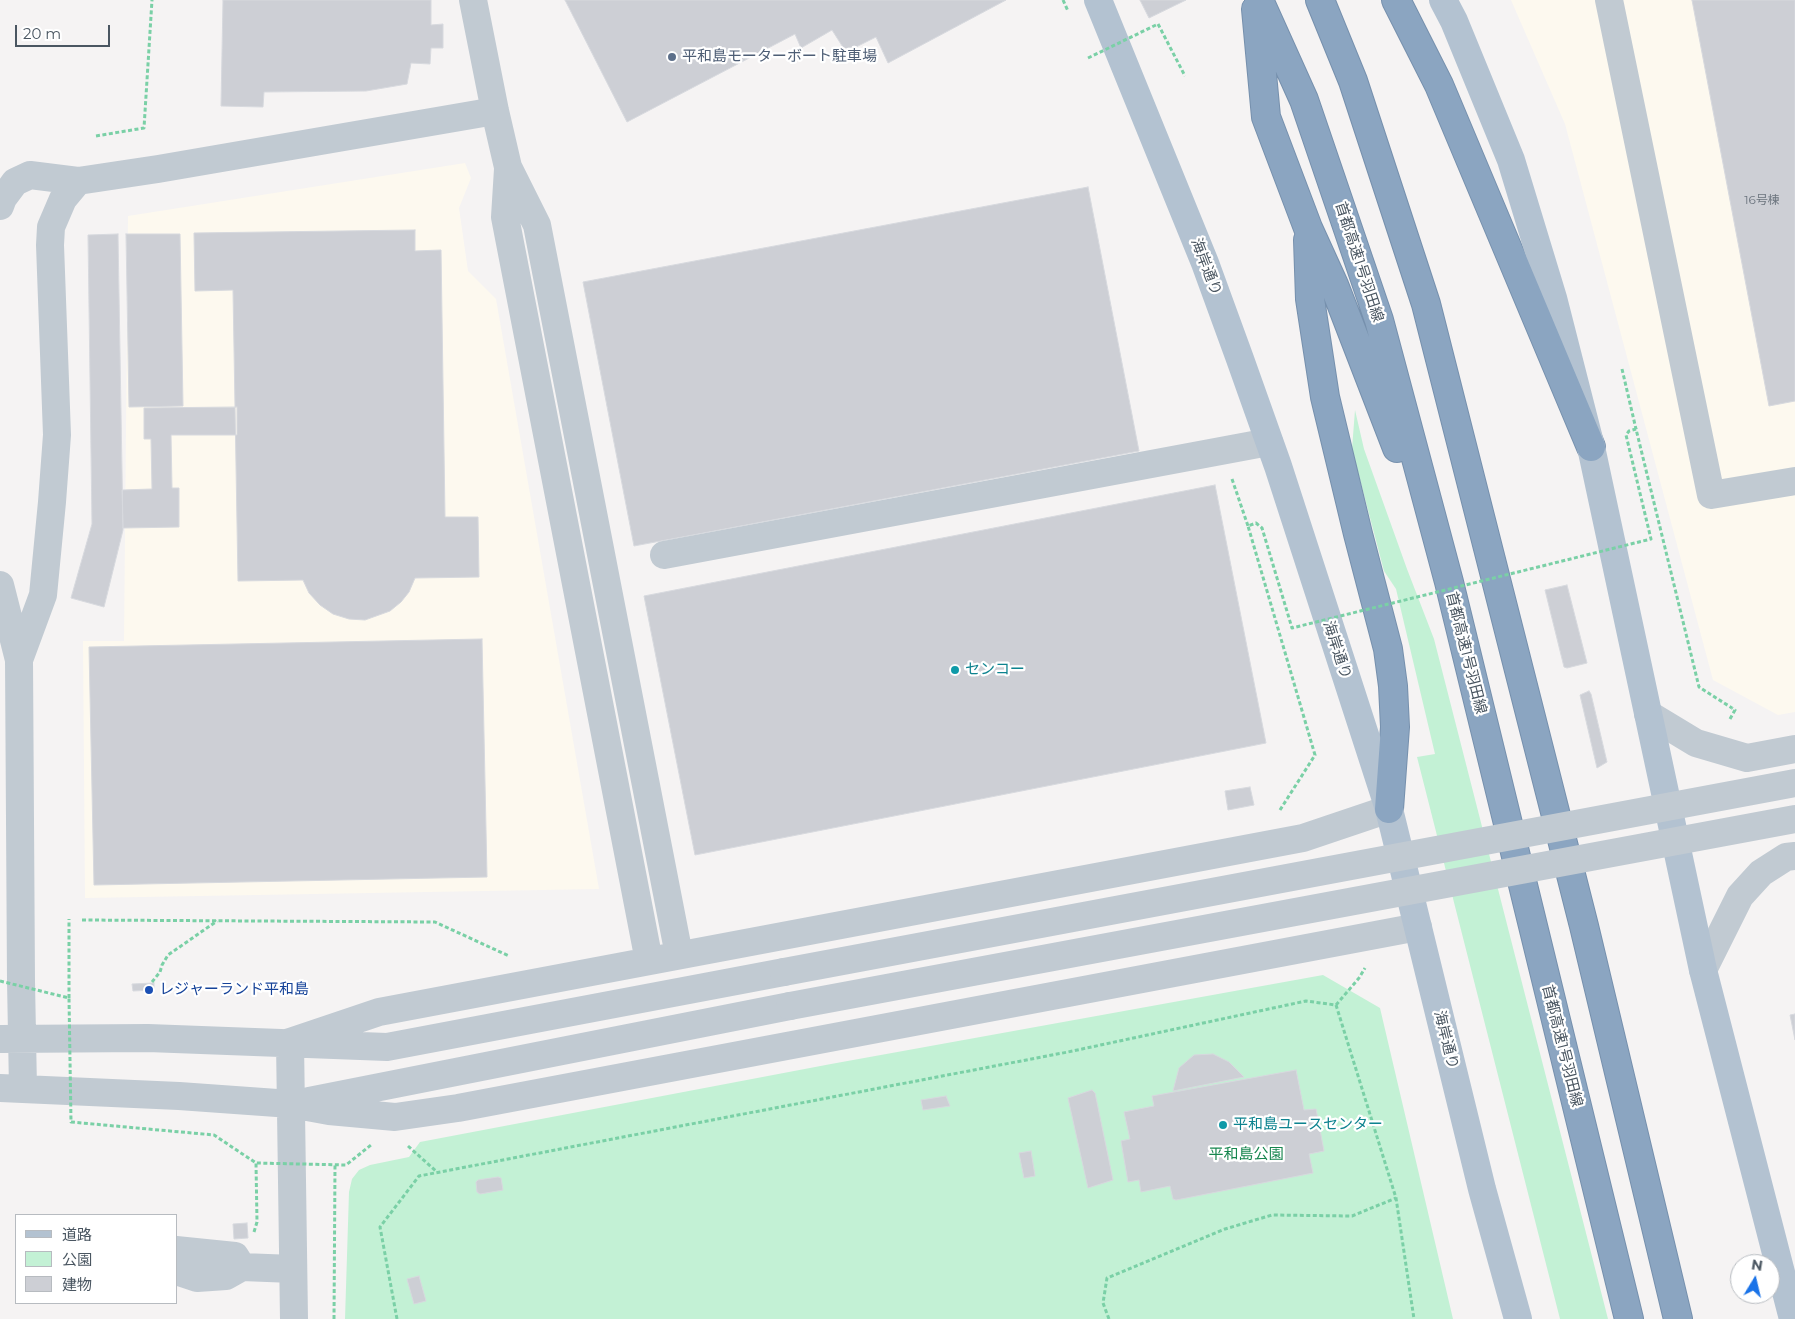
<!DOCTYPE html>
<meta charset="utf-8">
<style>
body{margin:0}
#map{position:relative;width:1795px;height:1319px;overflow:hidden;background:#f5f3f3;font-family:Montserrat,"Noto Sans JP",sans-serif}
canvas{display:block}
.legend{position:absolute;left:15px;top:1214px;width:162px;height:90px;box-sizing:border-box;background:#fff;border:1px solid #b7bbc0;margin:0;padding:6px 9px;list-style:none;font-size:15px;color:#4a5661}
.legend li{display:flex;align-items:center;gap:10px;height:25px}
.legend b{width:25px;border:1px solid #b7bbc0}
.north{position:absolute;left:1730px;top:1254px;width:50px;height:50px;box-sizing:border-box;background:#fff;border:1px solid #b7bbc0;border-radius:50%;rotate:9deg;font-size:14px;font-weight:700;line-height:20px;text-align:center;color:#4a5661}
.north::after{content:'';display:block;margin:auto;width:18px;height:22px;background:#1a73e8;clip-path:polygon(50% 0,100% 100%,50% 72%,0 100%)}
.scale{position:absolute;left:15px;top:25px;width:95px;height:22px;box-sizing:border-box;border:2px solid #4a5661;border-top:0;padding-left:6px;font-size:15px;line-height:18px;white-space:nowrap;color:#4a5661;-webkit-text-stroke:4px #fff;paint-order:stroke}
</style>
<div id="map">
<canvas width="1795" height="1319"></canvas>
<ul class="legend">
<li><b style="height:6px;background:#b3c2d1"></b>道路</li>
<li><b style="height:14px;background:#c3f1d5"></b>公園</li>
<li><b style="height:14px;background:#cdcfd5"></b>建物</li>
</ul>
<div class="north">N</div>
<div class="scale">20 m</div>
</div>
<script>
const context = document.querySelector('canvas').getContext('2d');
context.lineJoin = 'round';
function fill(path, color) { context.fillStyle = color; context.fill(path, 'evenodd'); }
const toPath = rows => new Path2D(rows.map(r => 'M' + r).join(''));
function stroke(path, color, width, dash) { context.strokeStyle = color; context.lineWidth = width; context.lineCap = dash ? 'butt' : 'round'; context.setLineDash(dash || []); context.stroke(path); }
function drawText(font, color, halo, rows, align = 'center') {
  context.font = font + ' Montserrat,"Noto Sans JP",sans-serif'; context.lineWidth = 4.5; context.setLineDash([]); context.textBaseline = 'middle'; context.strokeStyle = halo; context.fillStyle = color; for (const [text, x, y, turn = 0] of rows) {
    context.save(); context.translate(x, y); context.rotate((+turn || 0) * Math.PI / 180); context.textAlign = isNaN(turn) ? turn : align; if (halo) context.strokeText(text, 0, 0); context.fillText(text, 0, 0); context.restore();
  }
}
fill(toPath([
 [1511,0,1795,0,1795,712,1778,715,1713,680,1565,124],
 [465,163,471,178,459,208,468,271,496,299,599,889,85,898,83,641,124,641,128,216]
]), '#fdf9ef');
fill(toPath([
 [1355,410,1364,449,1407,569,1434,639,1608,1319,1560,1319,1417,757,1435,754,1396,589,1384,571,1352,449],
 [1323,975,1380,1008,1453,1319,345,1319,349,1192,352,1179,359,1170,370,1165,409,1157,420,1142,831,1064]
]), '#c3f1d5');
const building = toPath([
 [223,0,431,0,431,25,443,24,443,48,431,48,430,64,411,63,407,84,366,91,264,92,263,107,221,106,223,0],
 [565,0,1006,0,888,63,876,37,846,52,832,30,801,48,795,34,627,122,565,0],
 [1140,0,1186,0,1149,18,1140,0],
 [1692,0,1795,0,1795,401,1769,406,1692,0],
 [1088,187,1139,451,634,546,583,282,1088,187],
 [415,230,415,251,441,250,445,517,478,517,479,577,415,578,409,592,401,602,390,611,365,620,349,619,333,614,320,605,309,593,303,580,238,581,233,290,195,291,194,233,415,230],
 [118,234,123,530,104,607,71,598,92,524,88,235,118,234],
 [126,234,180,234,183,406,129,407,126,234],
 [237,407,237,435,171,435,172,488,179,488,179,527,123,528,122,490,152,489,151,439,144,439,144,408,237,407],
 [1215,485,1266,743,695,855,644,596,1215,485],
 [1567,585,1587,663,1567,668,1564,667,1545,590,1567,585],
 [482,639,487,877,94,885,89,647,482,639],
 [1589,691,1591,694,1607,762,1597,768,1580,695,1589,691],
 [1250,787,1254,805,1228,810,1225,791,1250,787],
 [154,983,154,990,133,991,132,984,154,983],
 [1795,1014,1795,1040,1790,1015,1795,1014],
 [1213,1054,1229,1062,1244,1077,1173,1091,1179,1068,1194,1055,1213,1054],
 [1296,1070,1304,1110,1316,1109,1324,1151,1309,1154,1313,1173,1176,1200,1173,1199,1170,1186,1141,1192,1139,1180,1128,1182,1121,1141,1130,1139,1124,1112,1154,1106,1152,1096,1296,1070],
 [1092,1090,1095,1093,1113,1180,1088,1188,1068,1098,1092,1090],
 [946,1096,950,1106,923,1110,921,1100,946,1096],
 [1031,1151,1035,1176,1024,1178,1019,1153,1031,1151],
 [498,1177,501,1178,503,1190,480,1194,477,1192,476,1182,478,1180,498,1177],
 [247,1223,248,1238,234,1239,233,1224,247,1223],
 [419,1276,426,1301,414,1304,407,1279,419,1276]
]);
fill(building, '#cdcfd5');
stroke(building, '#d7d9de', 1);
const highway = toPath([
 [1259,0,1304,100,1379,320,1449,582,1629,1319],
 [1320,0,1353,81,1426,304,1584,926,1678,1319],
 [1396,0,1439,85,1591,447],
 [1256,9,1266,117,1308,228,1334,285,1397,448],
 [1308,240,1310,299,1325,397,1358,534,1388,649,1393,686,1395,727,1389,809]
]);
stroke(highway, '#7690ad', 30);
stroke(toPath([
 [1063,0,1068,11],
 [1158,24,1185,76],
 [96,136,144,128,152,0],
 [1622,369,1636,429],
 [1232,479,1248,526],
 [1730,719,1735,710,1732,708],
 [82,920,435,922,509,956],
 [152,982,160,972,162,965,168,955,217,921],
 [69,998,69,919],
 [1336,1005,1396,1198,1414,1319],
 [1336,1005,1359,978,1365,968],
 [408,1146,437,1172],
 [254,1232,257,1222,256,1163],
 [334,1319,335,1165],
 [397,1319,380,1227,419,1176,1068,1052,1306,1001,1336,1005],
 [1109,1319,1103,1303,1107,1278,1225,1229,1272,1215,1352,1216,1396,1198]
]), '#7ad0a6', 3, [4, 2.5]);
stroke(toPath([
 [473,0,495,111,508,167,537,225,679,955],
 [1609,0,1711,495,1795,481],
 [508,169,505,217,649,961],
 [0,206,3,198,15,182,30,175,78,181,158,169,495,111],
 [664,555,1269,442],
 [0,585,19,660,21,981,23,1089],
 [19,660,43,595,52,502,57,435,50,245,51,227,63,199,78,181],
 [1648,714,1696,743,1747,758,1795,749],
 [1703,970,1740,896,1761,873,1786,857,1795,856],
 [0,1039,148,1038,387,1047,784,972],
 [290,1042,379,1012,1303,838,1389,809],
 [290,1042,294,1319],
 [0,1088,179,1096,291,1104,329,1111,395,1117,458,1108,1418,927],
 [309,1101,790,1006],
 [176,1250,235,1256,242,1267],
 [176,1271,197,1278,226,1276,242,1267,293,1269]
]), '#c1cad2', 28);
stroke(toPath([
 [1098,0,1205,263,1240,359,1278,466,1389,809,1482,1189,1518,1319],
 [1443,0,1454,21,1511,160,1553,298,1591,447,1703,970,1793,1319]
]), '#b3c2d1', 28);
stroke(highway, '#8ba5c1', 28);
stroke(toPath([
 [1088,58,1158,24],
 [1280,810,1315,755,1248,526,1256,523,1262,528,1292,628,1651,539,1626,435,1629,431,1636,429,1699,687,1732,708],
 [0,981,69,998,71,1122,214,1135,256,1163,346,1165,371,1145]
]), '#7ad0a6', 3, [4, 2.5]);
stroke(toPath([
 [784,972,1795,783],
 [790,1006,1795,819]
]), '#c1cad2', 28);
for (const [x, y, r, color] of [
 [672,57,5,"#5c6f8a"],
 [955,670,5,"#0f9aa8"],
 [149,990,5,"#1a4fb4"],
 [1223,1125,5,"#0f9aa8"]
]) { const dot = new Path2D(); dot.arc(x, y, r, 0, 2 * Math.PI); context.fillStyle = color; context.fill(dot); stroke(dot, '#fff', 2); }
drawText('12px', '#6b747e', null, [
 ["16号棟",1762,200]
]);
drawText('15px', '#4e5e75', '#fff', [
 ["平和島モーターボート駐車場",682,57]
], 'left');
drawText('15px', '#4a5661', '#fff', [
 ["首都高速1号羽田線",1359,262,72],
 ["海岸通り",1206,267,69],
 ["海岸通り",1337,650,72],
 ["首都高速1号羽田線",1466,653,76],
 ["海岸通り",1446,1040,76],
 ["首都高速1号羽田線",1562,1046,76]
]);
drawText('15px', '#0d838f', '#fff', [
 ["センコー",965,670],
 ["平和島ユースセンター",1233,1125]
], 'left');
drawText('15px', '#164399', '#fff', [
 ["レジャーランド平和島",159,990]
], 'left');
drawText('15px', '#17864f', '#fff', [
 ["平和島公園",1246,1155]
]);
</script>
